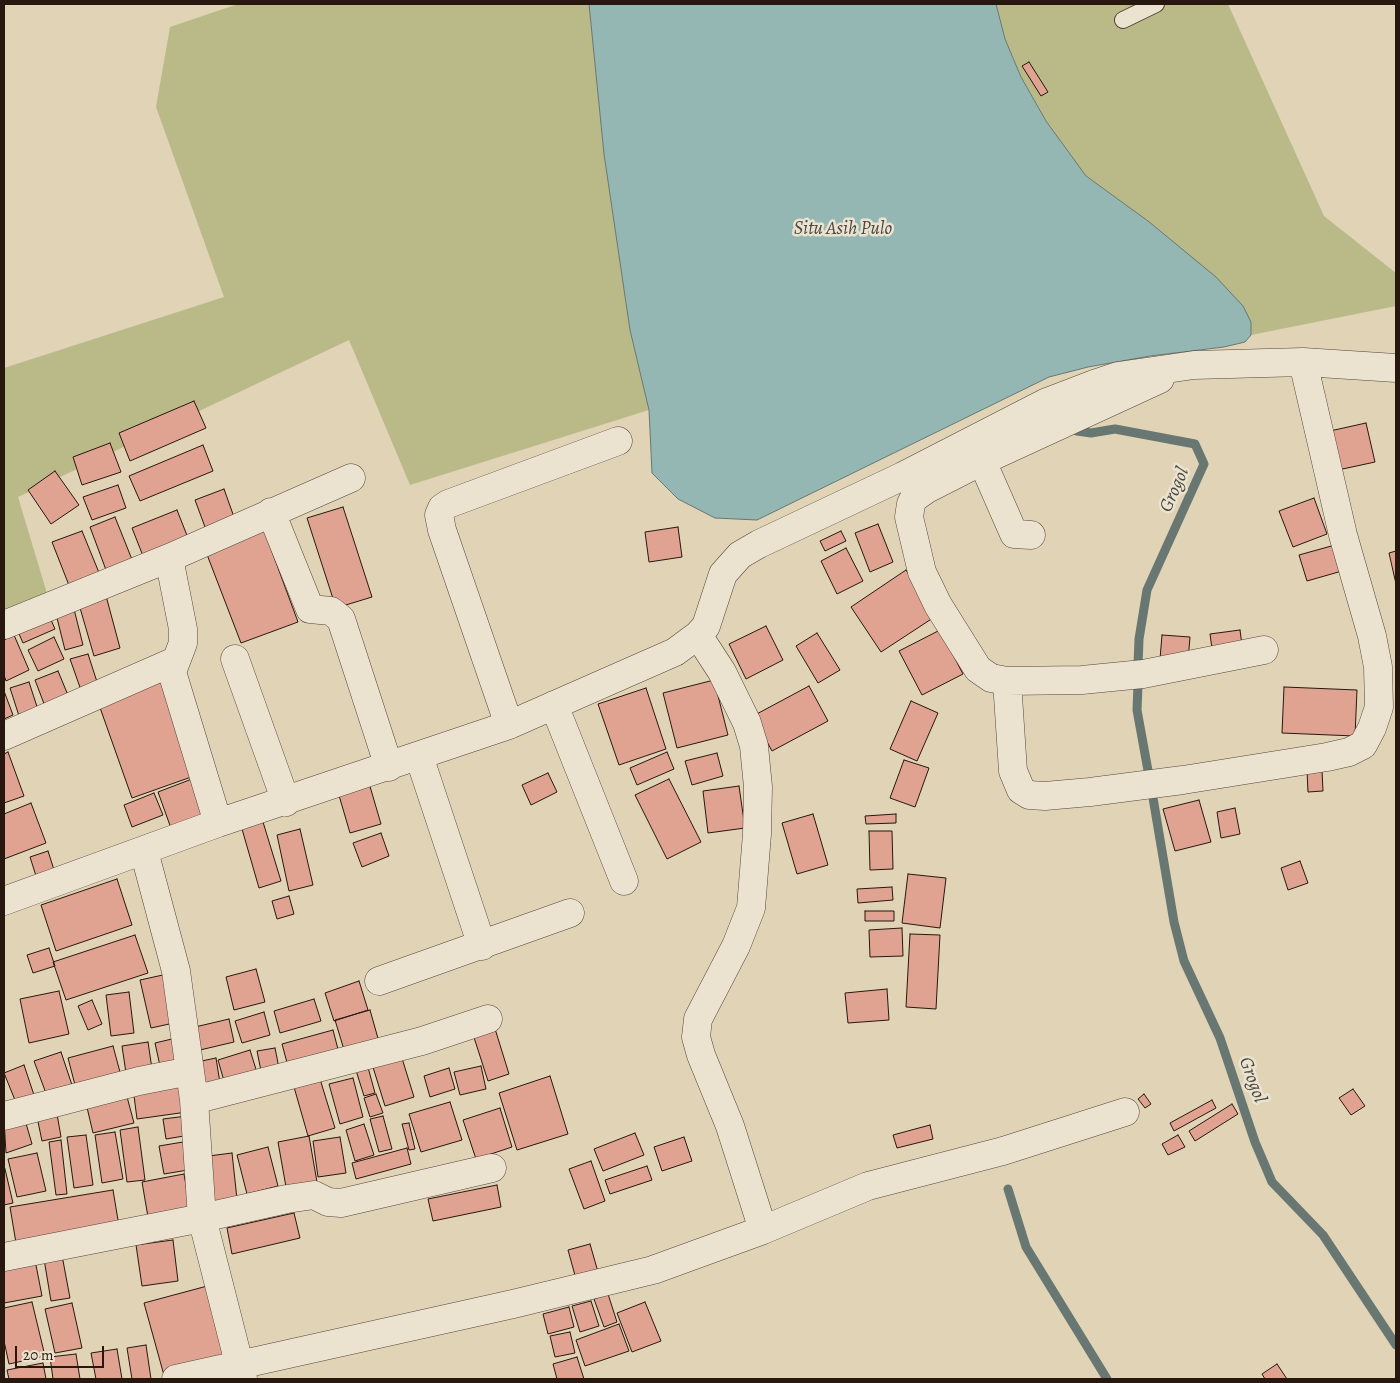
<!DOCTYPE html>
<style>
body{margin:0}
#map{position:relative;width:1400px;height:1383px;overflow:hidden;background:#e0d3b6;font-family:Alegreya,serif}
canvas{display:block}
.frame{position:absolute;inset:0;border:5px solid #27170e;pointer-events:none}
.scale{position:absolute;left:15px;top:1346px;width:89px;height:22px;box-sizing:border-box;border:2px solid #27170e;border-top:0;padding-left:6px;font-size:15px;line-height:18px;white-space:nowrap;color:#27170e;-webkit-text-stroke:4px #ebe2d0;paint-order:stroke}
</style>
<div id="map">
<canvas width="1400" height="1383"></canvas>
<div class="frame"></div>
<div class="scale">20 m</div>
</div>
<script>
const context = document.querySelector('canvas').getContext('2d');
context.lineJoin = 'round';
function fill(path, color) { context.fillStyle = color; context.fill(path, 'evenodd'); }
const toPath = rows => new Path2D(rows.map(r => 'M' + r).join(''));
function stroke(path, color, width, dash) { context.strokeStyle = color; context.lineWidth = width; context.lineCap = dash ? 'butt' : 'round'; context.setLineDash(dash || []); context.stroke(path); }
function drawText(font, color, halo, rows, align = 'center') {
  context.font = font + ' Alegreya,serif'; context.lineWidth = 5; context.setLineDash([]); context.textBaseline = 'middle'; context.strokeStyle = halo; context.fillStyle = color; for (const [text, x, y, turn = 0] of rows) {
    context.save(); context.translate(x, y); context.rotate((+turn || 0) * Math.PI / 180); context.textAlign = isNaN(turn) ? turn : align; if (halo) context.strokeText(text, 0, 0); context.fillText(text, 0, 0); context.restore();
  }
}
fill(toPath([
 [238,4,589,4,604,154,630,330,649,410,410,485,349,340,18,497,52,610,4,632,4,368,224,297,156,107,170,27],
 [996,4,1228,4,1324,216,1396,273,1396,306,1251,335,1251,322,1148,221,1086,176,1046,121,1021,77,1005,39]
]), '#baba89');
const water = toPath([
 [589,4,996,4,1005,39,1021,77,1046,121,1086,176,1148,221,1216,277,1243,306,1251,322,1251,335,1245,342,1224,347,1150,356,1088,367,1049,377,757,520,715,518,678,499,652,473,649,410,630,330,604,154,589,4]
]);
fill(water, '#94b7b3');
stroke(water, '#687771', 1);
stroke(toPath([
 [1077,431,1091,433,1115,429,1195,444,1204,464,1147,590,1139,639,1138,665],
 [1138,685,1137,710,1149,776],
 [1152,792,1174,922,1184,961,1220,1038,1255,1142,1272,1182,1323,1235,1396,1345],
 [1008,1189,1026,1247,1107,1379]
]), '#687771', 9);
const building = toPath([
 [1029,62,1048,92,1041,96,1022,66,1029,62],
 [194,401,206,428,130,461,119,433,194,401],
 [1366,423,1375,462,1338,470,1330,431,1366,423],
 [110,443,121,472,82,485,73,457,110,443],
 [203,445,213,471,140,501,129,476,203,445],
 [55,471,79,505,51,524,28,490,55,471],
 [118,485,126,508,92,520,83,497,118,485],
 [224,489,234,517,205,527,195,500,224,489],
 [1314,498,1327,534,1293,547,1279,511,1314,498],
 [343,507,372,597,336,608,307,518,343,507],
 [177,510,190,543,145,561,132,528,177,510],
 [115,517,135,567,109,578,90,527,115,517],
 [878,524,893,562,870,572,855,533,878,524],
 [678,527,682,557,649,562,645,532,678,527],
 [264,530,298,622,241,643,206,552,264,530],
 [82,531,102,580,72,593,52,542,82,531],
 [841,531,846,541,825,551,820,541,841,531],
 [1335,545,1342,571,1307,581,1299,555,1335,545],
 [846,548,863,581,837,594,821,561,846,548],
 [1396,551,1396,584,1389,553,1396,551],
 [906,570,936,616,881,652,851,607,906,570],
 [105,592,120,648,94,656,78,601,105,592],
 [73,605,83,645,65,650,55,610,73,605],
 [48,613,55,629,23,643,16,627,48,613],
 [766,626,783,660,746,679,729,644,766,626],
 [940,630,963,674,922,695,899,651,940,630],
 [1240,630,1243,652,1213,656,1210,634,1240,630],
 [817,633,840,670,818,683,796,646,817,633],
 [14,635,29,670,6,681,4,675,4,640,14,635],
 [1162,635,1190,637,1188,661,1160,659,1162,635],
 [54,637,64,659,38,671,28,650,54,637],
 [88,654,99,688,82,693,70,659,88,654],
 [58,671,70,700,46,709,35,680,58,671],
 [161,679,194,776,132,798,98,702,161,679],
 [714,680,728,735,677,748,663,693,714,680],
 [29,682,40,716,21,722,10,688,29,682],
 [809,686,828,721,772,751,753,716,809,686],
 [1284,687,1357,690,1355,736,1282,733,1284,687],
 [646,688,666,749,619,765,598,704,646,688],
 [4,691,13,715,4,719,4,691],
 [911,701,938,713,917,761,890,749,911,701],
 [8,752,24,796,4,803,4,754,8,752],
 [667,752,674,769,637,785,630,768,667,752],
 [717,753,723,776,692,785,685,761,717,753],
 [904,760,929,768,915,807,890,798,904,760],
 [1322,770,1323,791,1308,792,1307,771,1322,770],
 [548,773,557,792,531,805,522,785,548,773],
 [192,779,206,818,172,831,158,792,192,779],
 [669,779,701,842,667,859,635,795,669,779],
 [369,783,381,824,350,833,338,792,369,783],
 [739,786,745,828,708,833,703,791,739,786],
 [154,793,163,815,132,827,124,805,154,793],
 [1199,800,1211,842,1175,851,1163,809,1199,800],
 [31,803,46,843,4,859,4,814,31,803],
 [1235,808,1240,834,1221,838,1217,812,1235,808],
 [813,814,828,865,797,874,782,823,813,814],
 [896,814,896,823,866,824,865,816,896,814],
 [263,822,281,881,259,888,242,829,263,822],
 [300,829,313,885,289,891,277,835,300,829],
 [869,831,892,831,893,869,870,870,869,831],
 [381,833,389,856,362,867,353,843,381,833],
 [48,851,55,873,37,879,30,857,48,851],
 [1300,861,1308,883,1288,890,1281,868,1300,861],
 [908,874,946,878,940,928,902,923,908,874],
 [117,879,132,925,56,951,41,905,117,879],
 [892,887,893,900,858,903,857,889,892,887],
 [289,896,294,914,277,919,272,901,289,896],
 [865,911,894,911,894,921,865,921,865,911],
 [902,928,903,956,870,957,869,930,902,928],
 [910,934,940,935,936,1009,906,1007,910,934],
 [135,935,148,973,66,1000,53,962,135,935],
 [49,948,55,966,33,973,27,955,49,948],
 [256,969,265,1002,234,1010,226,977,256,969],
 [172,973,183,1021,151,1028,140,980,172,973],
 [359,981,368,1010,334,1021,325,993,359,981],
 [887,989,889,1020,848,1023,845,993,887,989],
 [59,991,69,1034,29,1043,20,999,59,991],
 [129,992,134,1033,111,1036,106,995,129,992],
 [314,999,321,1021,280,1033,274,1011,314,999],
 [92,1000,102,1024,88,1030,78,1006,92,1000],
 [370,1010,379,1042,345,1053,335,1020,370,1010],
 [264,1012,270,1035,242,1043,235,1021,264,1012],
 [229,1019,234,1042,200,1050,195,1027,229,1019],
 [492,1019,509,1074,488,1081,470,1025,492,1019],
 [333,1030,340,1057,289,1070,282,1044,333,1030],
 [176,1038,180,1061,160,1066,155,1043,176,1038],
 [148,1042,152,1069,126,1073,122,1046,148,1042],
 [113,1046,120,1072,75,1085,68,1058,113,1046],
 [275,1048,280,1073,262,1076,257,1051,275,1048],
 [250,1050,259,1079,226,1088,218,1060,250,1050],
 [61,1052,73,1088,47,1096,34,1061,61,1052],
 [401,1055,414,1097,385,1106,372,1064,401,1055],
 [216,1058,221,1089,198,1094,192,1063,216,1058],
 [366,1060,375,1093,364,1096,354,1064,366,1060],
 [24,1065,35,1098,17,1105,4,1073,24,1065],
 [481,1066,486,1089,460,1095,454,1072,481,1066],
 [449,1068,455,1089,430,1097,424,1076,449,1068],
 [550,1076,568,1134,517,1150,499,1093,550,1076],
 [353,1078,363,1117,340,1124,329,1084,353,1078],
 [320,1079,335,1128,308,1136,294,1087,320,1079],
 [183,1081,187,1112,137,1119,133,1088,183,1081],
 [1353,1089,1365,1106,1351,1115,1339,1098,1353,1089],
 [126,1093,134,1123,93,1133,86,1103,126,1093],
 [376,1094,383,1113,370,1117,364,1098,376,1094],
 [1144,1094,1151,1104,1145,1108,1138,1099,1144,1094],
 [1212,1100,1216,1108,1174,1131,1170,1123,1212,1100],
 [450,1102,462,1140,421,1152,409,1114,450,1102],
 [1232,1104,1238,1114,1195,1141,1189,1131,1232,1104],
 [56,1108,61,1137,42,1141,36,1112,56,1108],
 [500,1108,512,1147,476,1159,463,1120,500,1108],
 [23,1113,32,1144,6,1153,4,1120,23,1113],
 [187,1116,190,1135,166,1139,163,1119,187,1116],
 [383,1116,392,1149,379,1152,370,1119,383,1116],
 [409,1123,415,1149,409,1150,402,1124,409,1123],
 [364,1124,374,1155,355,1161,346,1130,364,1124],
 [930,1125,933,1139,897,1148,893,1135,930,1125],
 [138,1127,145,1180,127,1182,120,1130,138,1127],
 [115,1132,123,1179,102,1183,95,1135,115,1132],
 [635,1133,644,1155,603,1171,594,1149,635,1133],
 [86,1135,93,1185,74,1188,67,1137,86,1135],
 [1178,1135,1185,1147,1168,1155,1162,1144,1178,1135],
 [309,1136,317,1182,286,1187,278,1142,309,1136],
 [340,1137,346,1173,318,1177,313,1141,340,1137],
 [684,1137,692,1161,662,1171,654,1147,684,1137],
 [61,1140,67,1194,56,1195,49,1142,61,1140],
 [189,1141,194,1169,164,1174,159,1146,189,1141],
 [268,1147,278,1186,247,1194,237,1155,268,1147],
 [407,1148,411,1164,356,1179,352,1163,407,1148],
 [37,1153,46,1191,17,1197,8,1159,37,1153],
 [232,1153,237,1199,206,1203,201,1157,232,1153],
 [591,1161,605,1201,584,1209,569,1169,591,1161],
 [647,1166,652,1180,610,1194,605,1180,647,1166],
 [5,1169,13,1203,4,1205,4,1170,5,1169],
 [184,1174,190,1209,148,1217,142,1182,184,1174],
 [497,1185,501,1207,433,1221,428,1199,497,1185],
 [113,1190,119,1226,16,1243,10,1207,113,1190],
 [294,1213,300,1238,232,1254,227,1228,294,1213],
 [173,1240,178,1281,142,1286,136,1245,173,1240],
 [590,1244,598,1272,576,1279,568,1250,590,1244],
 [61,1250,70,1298,51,1301,43,1253,61,1250],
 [35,1260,42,1296,4,1303,4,1265,35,1260],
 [211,1285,232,1362,165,1379,144,1303,211,1285],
 [608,1294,617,1322,604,1327,594,1299,608,1294],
 [591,1301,599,1326,580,1332,572,1306,591,1301],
 [32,1302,45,1356,9,1364,4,1341,4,1308,32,1302],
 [645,1302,661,1341,632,1352,617,1313,645,1302],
 [72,1303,82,1348,55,1353,45,1309,72,1303],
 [569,1307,574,1327,548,1334,543,1314,569,1307],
 [619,1324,629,1351,585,1366,576,1340,619,1324],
 [570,1332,575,1353,555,1357,550,1336,570,1332],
 [146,1345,151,1379,132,1379,127,1348,146,1345],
 [117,1349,122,1379,96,1379,91,1353,117,1349],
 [76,1354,80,1379,53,1379,50,1357,76,1354],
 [577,1357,584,1379,557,1379,553,1364,577,1357],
 [43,1363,46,1379,9,1379,7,1370,43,1363],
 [1277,1364,1287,1379,1265,1379,1262,1374,1277,1364]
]);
fill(building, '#e1a391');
stroke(building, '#27170e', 1);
const service = toPath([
 [1123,20,1156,4]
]);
const minor = toPath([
 [1160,379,982,461,927,489,914,498,911,504,909,517,922,572,938,605,978,669,991,678,1007,681,1082,680,1143,674,1264,650],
 [982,461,1014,534,1031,535],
 [271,512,310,609,331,611,341,619,389,767],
 [169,558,183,629,183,643,172,672,218,823],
 [4,625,169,558,351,478],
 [698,635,722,672,747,723,754,746,758,787,757,834,751,908,736,946,698,1019,696,1037,701,1055,730,1126,763,1230],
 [235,659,286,802],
 [1007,681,1013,771,1021,790,1029,795,1045,796,1090,792,1183,780,1327,757,1349,752,1363,745,1372,728,1379,707,1378,667,1372,636,1343,535,1303,362],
 [554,705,624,881],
 [509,725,442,530,439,515,442,508,448,504,618,441],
 [4,736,175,661],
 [419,756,482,946],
 [144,851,176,971,194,1100,202,1218,243,1379],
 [4,901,218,823,509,725,675,652,698,635,706,626,723,574,740,555,759,544,903,476,1047,402,1094,384,1118,376,1194,365,1303,362,1396,368],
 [379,981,570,913],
 [194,1100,422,1041,488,1019],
 [4,1116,139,1081,190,1071],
 [4,1257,202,1218,287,1199,314,1195,328,1202,341,1203,492,1168],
 [176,1379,513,1304,653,1270,763,1230,868,1186,1003,1151,1125,1112]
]);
stroke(service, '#554638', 18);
stroke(minor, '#554638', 29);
stroke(service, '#ebe2d0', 16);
stroke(minor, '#ebe2d0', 28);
drawText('italic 19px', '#484740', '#ebe2d0', [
 ["Situ Asih Pulo",843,229],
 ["Grogol",1175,490,-66],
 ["Grogol",1252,1080,70]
]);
</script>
